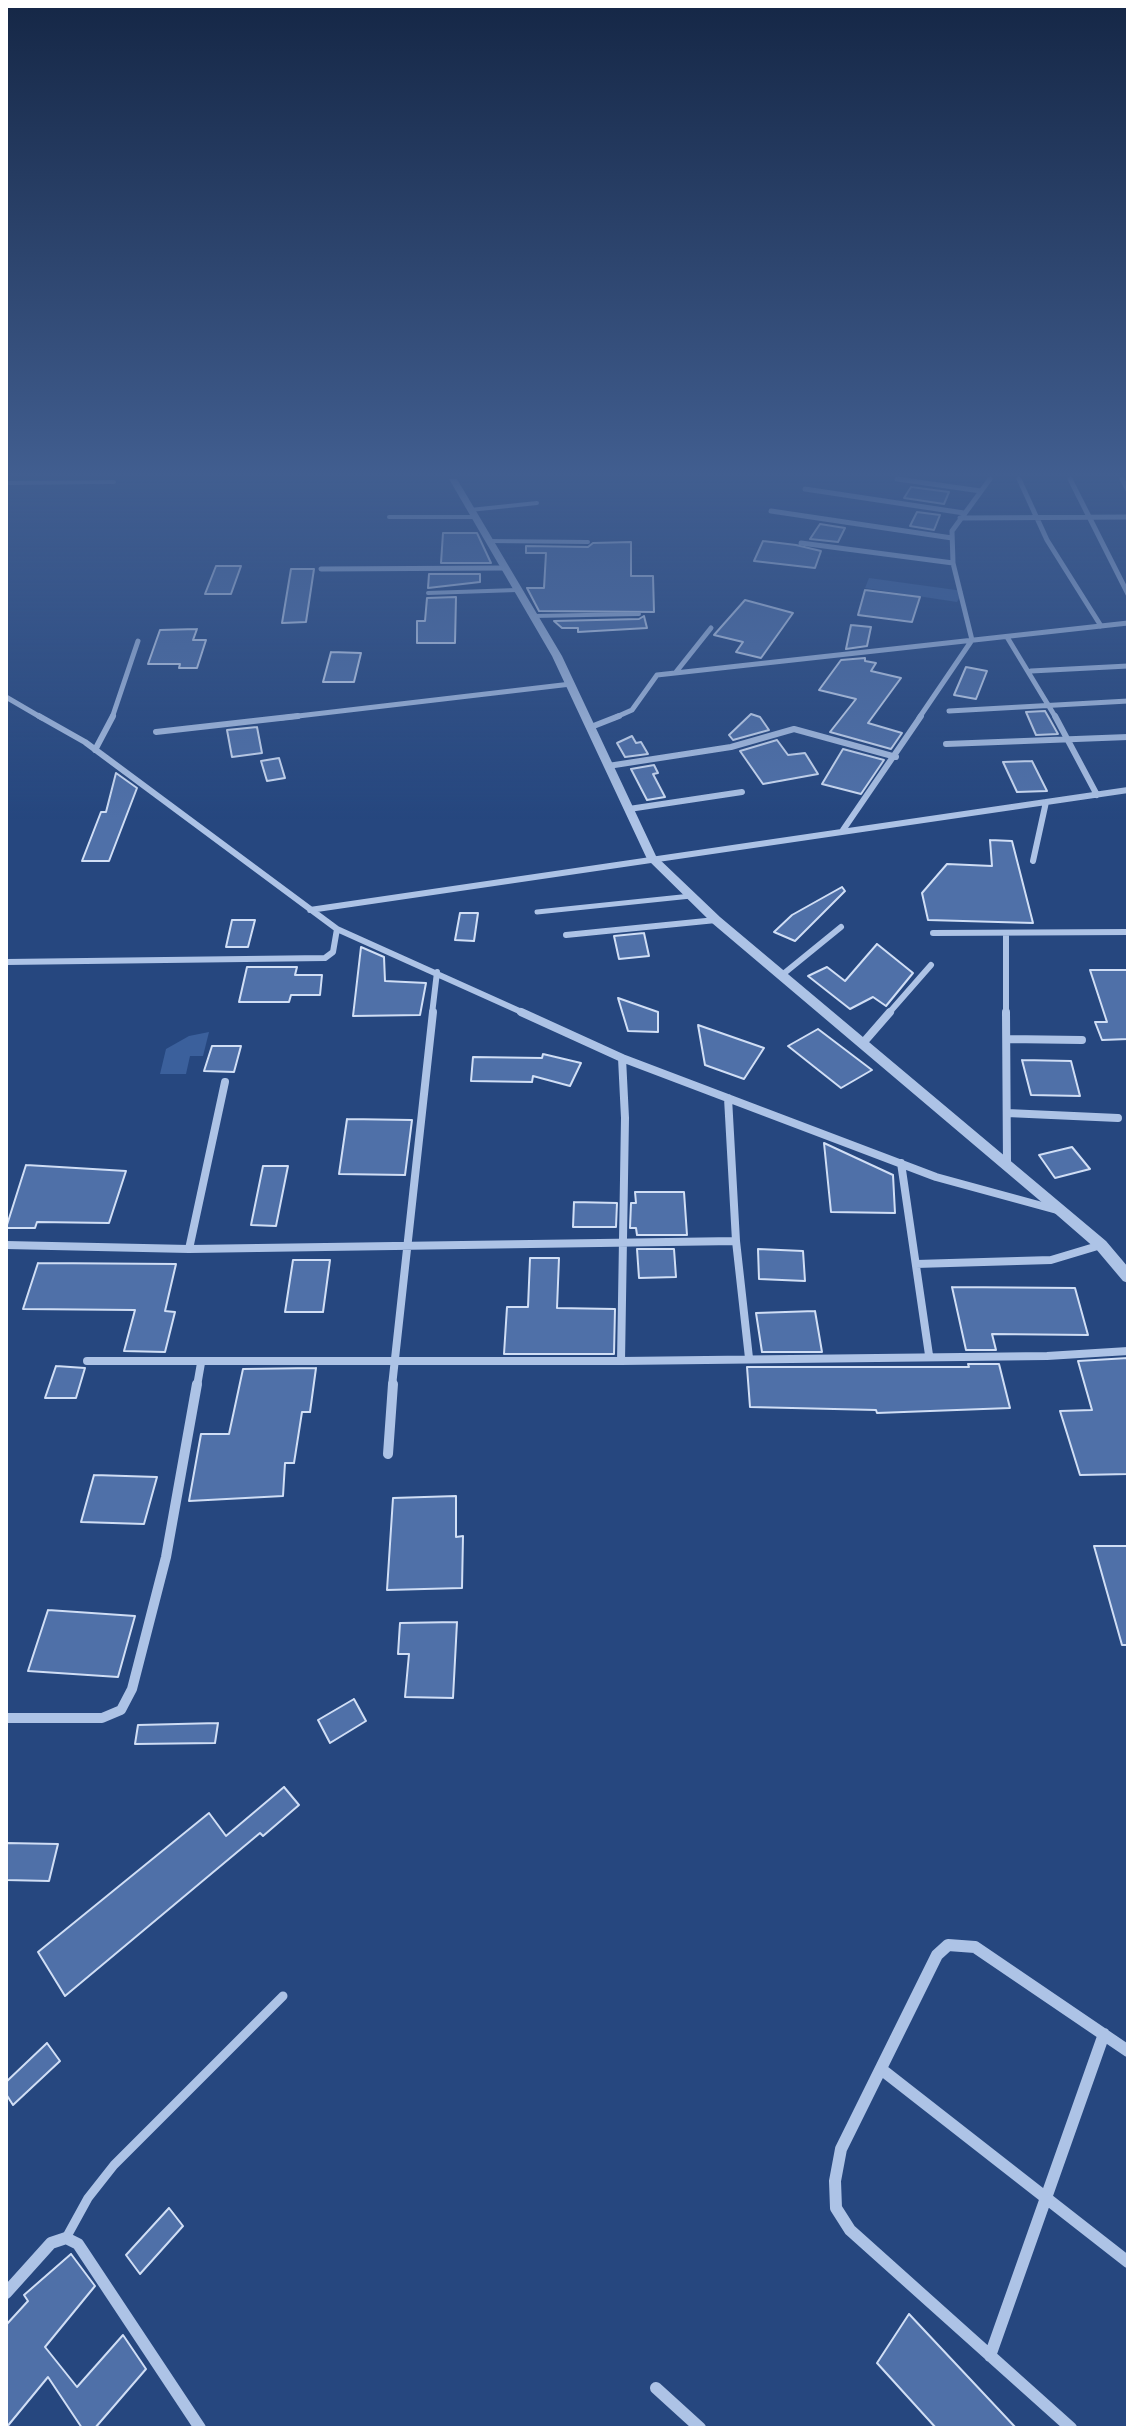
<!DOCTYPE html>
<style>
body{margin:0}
#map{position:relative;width:1134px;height:2434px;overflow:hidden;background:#26477f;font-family:"Public Sans",sans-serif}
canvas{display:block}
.frame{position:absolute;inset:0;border:8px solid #fff;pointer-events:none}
</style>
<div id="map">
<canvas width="1134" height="2434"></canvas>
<div class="frame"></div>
</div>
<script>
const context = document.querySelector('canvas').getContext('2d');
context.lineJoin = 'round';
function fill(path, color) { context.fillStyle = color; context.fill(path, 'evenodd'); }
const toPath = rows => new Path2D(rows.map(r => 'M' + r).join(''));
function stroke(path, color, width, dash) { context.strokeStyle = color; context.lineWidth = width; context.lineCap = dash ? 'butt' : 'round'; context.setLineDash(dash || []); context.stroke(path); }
fill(toPath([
 [869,578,963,591,957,602,865,588],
 [209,1032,203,1056,190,1056,186,1074,160,1074,166,1049,189,1036]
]), '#3b609c');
const building = toPath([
 [911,487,949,492,944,504,904,498,911,487],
 [917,512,940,515,934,530,910,526,917,512],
 [820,524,845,528,838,542,810,539,820,524],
 [443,533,477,533,491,563,441,563,443,533],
 [763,541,796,545,821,551,815,568,754,561,763,541],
 [631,542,631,576,653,576,654,612,539,611,527,588,544,588,546,553,526,553,526,546,588,547,593,543,631,542],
 [216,566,241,566,231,594,205,594,216,566],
 [291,569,314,569,306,622,282,623,291,569],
 [429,574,480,574,480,582,428,588,429,574],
 [865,590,920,597,912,622,858,615,865,590],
 [456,597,455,643,417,643,417,621,425,621,427,598,456,597],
 [745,600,793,613,761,658,736,652,743,642,714,635,745,600],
 [644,616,647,628,578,632,578,628,562,628,554,621,639,619,644,616],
 [851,625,871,627,867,646,846,649,851,625],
 [197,629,193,640,206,640,197,668,179,668,180,664,148,664,160,630,197,629],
 [331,652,361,653,354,682,323,682,331,652],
 [865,658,865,661,876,663,871,671,901,678,868,723,902,733,891,749,830,732,856,699,819,690,841,660,865,658],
 [966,667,987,671,976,699,954,695,966,667],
 [1045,711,1049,718,1058,734,1036,735,1026,712,1045,711],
 [751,714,760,717,769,730,733,740,729,735,751,714],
 [257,727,262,753,232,757,227,730,257,727],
 [632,736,636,743,641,742,648,754,625,757,617,743,632,736],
 [777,740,788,755,805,753,818,774,763,784,740,751,777,740],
 [843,749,884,760,861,794,822,784,843,749],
 [279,758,285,778,267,781,261,761,279,758],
 [1032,761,1047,791,1017,792,1003,762,1032,761],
 [654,765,658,773,653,774,665,797,647,800,631,769,654,765],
 [116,773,137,788,109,861,82,861,101,812,106,812,116,773],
 [990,840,1012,841,1033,923,928,920,922,893,947,864,992,866,990,840],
 [842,887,845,891,795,941,774,932,792,915,842,887],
 [460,913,478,913,474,941,455,940,460,913],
 [232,920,255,920,248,947,226,947,232,920],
 [644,933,649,956,619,959,614,936,644,933],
 [877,944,913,973,886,1006,873,997,850,1009,808,976,827,967,845,981,877,944],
 [361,947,384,957,385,981,426,983,420,1015,353,1016,361,947],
 [247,967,297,967,295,975,322,975,320,995,291,995,289,1002,239,1002,247,967],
 [1090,970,1128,970,1128,1039,1102,1040,1095,1022,1107,1022,1090,970],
 [618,998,658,1012,658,1032,628,1031,618,998],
 [698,1025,764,1048,744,1079,705,1065,698,1025],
 [818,1029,872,1070,841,1088,788,1046,818,1029],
 [212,1046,241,1046,234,1072,204,1071,212,1046],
 [543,1054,581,1063,570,1086,533,1076,532,1082,471,1081,473,1057,542,1058,543,1054],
 [1022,1060,1071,1061,1080,1096,1031,1095,1022,1060],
 [347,1119,412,1120,405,1175,339,1174,347,1119],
 [824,1143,893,1175,895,1213,831,1212,824,1143],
 [1072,1147,1090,1169,1055,1178,1039,1155,1072,1147],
 [26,1165,126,1171,109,1223,37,1222,35,1228,6,1228,26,1165],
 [263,1166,288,1166,276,1226,251,1225,263,1166],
 [635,1192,684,1192,687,1235,637,1235,636,1228,630,1228,631,1203,636,1203,635,1192],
 [574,1202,617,1203,616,1227,573,1227,574,1202],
 [637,1249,674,1249,676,1277,639,1278,637,1249],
 [758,1249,803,1251,805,1281,759,1279,758,1249],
 [530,1258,559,1258,557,1308,615,1309,614,1354,504,1354,507,1307,528,1307,530,1258],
 [293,1260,330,1260,323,1312,285,1312,293,1260],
 [38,1263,176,1264,165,1311,175,1312,165,1352,124,1351,135,1310,23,1309,38,1263],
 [952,1287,1075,1288,1088,1335,992,1334,996,1350,966,1350,952,1287],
 [815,1311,822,1352,762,1352,756,1313,815,1311],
 [1128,1358,1128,1474,1080,1475,1060,1411,1092,1410,1078,1361,1128,1358],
 [968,1364,999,1364,1010,1408,877,1413,876,1410,750,1407,747,1367,969,1367,968,1364],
 [56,1366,85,1368,76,1398,45,1398,56,1366],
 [316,1368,310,1412,302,1412,294,1463,285,1463,283,1496,189,1501,201,1434,229,1434,243,1369,316,1368],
 [94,1475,157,1477,144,1524,81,1522,94,1475],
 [456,1496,456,1537,463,1536,462,1588,387,1590,393,1498,456,1496],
 [1094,1546,1128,1546,1128,1645,1122,1645,1094,1546],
 [48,1610,135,1616,118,1677,28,1671,48,1610],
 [457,1622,453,1698,405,1697,409,1654,398,1654,400,1623,457,1622],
 [354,1699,366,1721,330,1743,318,1720,354,1699],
 [218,1723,215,1743,135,1744,138,1725,218,1723],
 [284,1787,299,1805,263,1836,260,1833,65,1996,38,1952,209,1813,226,1836,284,1787],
 [6,1843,58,1844,49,1881,6,1880,6,1843],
 [47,2043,60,2061,13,2105,6,2094,6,2082,47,2043],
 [169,2208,183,2226,140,2274,126,2255,169,2208],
 [71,2254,95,2286,45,2347,77,2387,123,2335,146,2369,95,2428,82,2428,48,2377,6,2428,6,2325,28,2301,24,2295,71,2254],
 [909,2314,1016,2428,936,2428,877,2363,909,2314]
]);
fill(building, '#4f70a8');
stroke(building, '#d0def5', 2);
stroke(toPath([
 [6,483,114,482],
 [470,510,537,503],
 [389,517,474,517],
 [488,541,588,542],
 [428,593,517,590],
 [533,616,639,614]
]), '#adc3e6', 4);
stroke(toPath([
 [537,912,691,896]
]), '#adc3e6', 5);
stroke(toPath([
 [66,2238,88,2198,114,2165,283,1996]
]), '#adc3e6', 9);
stroke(toPath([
 [897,479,981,491],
 [1019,479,1047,540,1101,626],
 [1070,479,1128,594],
 [1122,479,1128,490],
 [805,489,964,513],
 [771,511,952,538],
 [960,518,1128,517],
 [801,543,953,563],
 [321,569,504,568],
 [1007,637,1056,718],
 [1031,671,1128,666],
 [676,672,711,628],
 [6,697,42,718],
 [949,711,1128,701],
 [112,718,138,641],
 [281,718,571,684],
 [614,718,632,710,657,675,1128,623],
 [919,718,972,640,953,563,952,531,990,479]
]), '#adc3e6', 5);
stroke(toPath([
 [39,716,85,742,337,929,526,1014],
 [1055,716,1097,795],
 [591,727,619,716],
 [156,732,298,716],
 [946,744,1128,737],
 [95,750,113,716],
 [608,766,731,747,794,729,896,757],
 [629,809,742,792],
 [843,830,921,716],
 [1033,861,1046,802],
 [310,910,1128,790],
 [933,933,1128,932],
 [1006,933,1006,1014],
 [566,935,716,920],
 [6,962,325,958,333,952,337,929],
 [782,975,841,927],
 [432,1014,437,972],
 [888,1014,931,965]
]), '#adc3e6', 6);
stroke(toPath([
 [521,1012,622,1058,936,1177,1057,1210],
 [1006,1012,1007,1164],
 [1007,1039,1082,1040],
 [863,1043,890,1012],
 [728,1098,736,1241,749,1358],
 [1007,1113,1118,1118],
 [901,1163,929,1355],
 [6,1245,189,1249,736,1241],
 [189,1249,225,1082],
 [916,1264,1051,1260,1101,1245],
 [87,1361,621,1361,1047,1356,1128,1351],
 [621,1361,625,1118,622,1058],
 [197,1386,201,1363],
 [392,1386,433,1012]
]), '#adc3e6', 8);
stroke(toPath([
 [388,1454,393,1384],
 [6,1718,102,1718,121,1710,132,1689,166,1557,197,1384]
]), '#adc3e6', 10);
stroke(toPath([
 [881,2069,1128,2262],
 [6,2293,51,2243,66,2238,78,2244,200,2428],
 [990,2356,1104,2034],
 [656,2388,700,2428],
 [1071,2428,850,2230,836,2208,835,2181,841,2149,937,1955,948,1945,975,1947,1128,2051]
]), '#adc3e6', 12);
fill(toPath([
 [449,479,457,479,562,656,656,856,720,917,1106,1241,1128,1267,1128,1283,1123,1281,1096,1249,1058,1216,712,923,647,859,552,656,449,479]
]), '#adc3e6');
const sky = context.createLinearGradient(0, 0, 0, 820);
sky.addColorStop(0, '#152746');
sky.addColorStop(0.58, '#415e90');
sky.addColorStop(1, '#415e9000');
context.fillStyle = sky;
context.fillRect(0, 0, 1134, 820);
</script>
